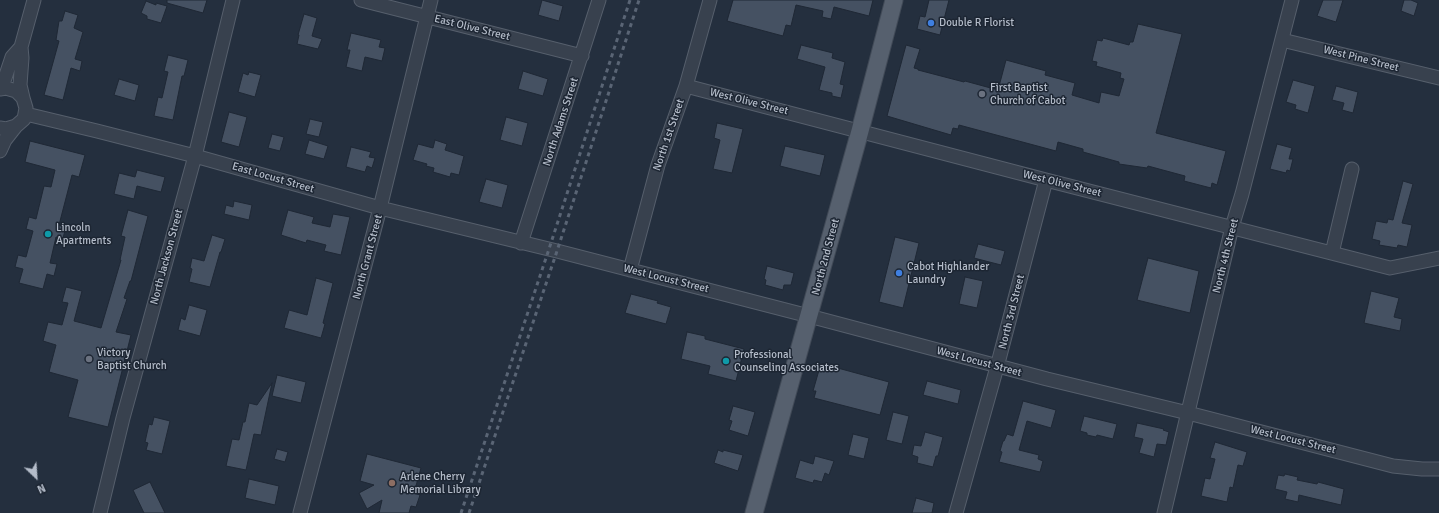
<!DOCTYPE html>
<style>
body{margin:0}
#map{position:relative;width:1439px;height:513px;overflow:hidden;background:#242f3e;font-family:Signika,sans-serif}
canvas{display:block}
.north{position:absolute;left:16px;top:457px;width:40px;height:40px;-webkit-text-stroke:3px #1d2633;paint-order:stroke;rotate:155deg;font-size:11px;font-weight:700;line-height:16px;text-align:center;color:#b4bcc9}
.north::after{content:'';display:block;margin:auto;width:14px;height:18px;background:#b4bcc9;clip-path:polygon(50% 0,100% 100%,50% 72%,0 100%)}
</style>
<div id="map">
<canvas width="1439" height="513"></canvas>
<div class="north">N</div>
</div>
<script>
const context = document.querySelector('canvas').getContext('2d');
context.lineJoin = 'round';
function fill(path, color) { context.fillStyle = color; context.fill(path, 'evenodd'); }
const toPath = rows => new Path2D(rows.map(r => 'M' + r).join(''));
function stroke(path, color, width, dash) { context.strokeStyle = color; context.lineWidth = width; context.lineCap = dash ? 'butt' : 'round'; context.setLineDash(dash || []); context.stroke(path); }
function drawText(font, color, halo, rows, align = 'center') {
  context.font = font + ' Signika,sans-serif'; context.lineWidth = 3; context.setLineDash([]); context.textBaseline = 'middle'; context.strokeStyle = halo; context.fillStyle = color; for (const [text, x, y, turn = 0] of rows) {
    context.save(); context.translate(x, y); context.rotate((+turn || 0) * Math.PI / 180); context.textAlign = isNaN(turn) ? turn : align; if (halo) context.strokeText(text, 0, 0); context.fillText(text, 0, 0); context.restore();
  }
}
const building = toPath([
 [167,0,207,0,203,13,167,3,167,0],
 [542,0,563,6,559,21,538,15,542,0],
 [733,0,873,0,869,16,834,7,831,19,822,17,823,11,796,5,791,26,786,25,783,36,727,21,733,0],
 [929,0,949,0,940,35,917,29,920,16,925,17,929,0],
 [1323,0,1343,0,1336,22,1317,16,1323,0],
 [1404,0,1411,0,1418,3,1414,16,1401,11,1404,0],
 [146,1,156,5,156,3,167,6,161,23,147,19,147,16,141,13,146,1],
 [65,11,78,15,74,28,83,32,75,59,82,61,80,71,71,68,63,100,44,95,59,41,56,40,59,21,62,21,65,11],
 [304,14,317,18,312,36,322,39,318,49,297,44,299,35,298,35,304,14],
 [1138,24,1182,34,1156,133,1226,151,1217,185,1212,183,1211,188,1184,181,1185,176,1148,166,1147,168,1119,164,1119,162,1083,152,1083,149,1058,142,1056,151,959,125,958,129,953,128,951,135,887,116,906,45,920,49,914,68,918,69,918,70,964,82,965,81,998,90,1006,60,1046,71,1045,75,1075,83,1072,95,1099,103,1101,92,1119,96,1124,79,1120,78,1121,73,1096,66,1097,62,1092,61,1097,40,1102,41,1103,38,1129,45,1130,42,1133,42,1138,24],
 [351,33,381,40,379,47,385,48,382,61,365,57,362,71,346,67,350,50,347,50,351,33],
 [801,45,833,53,832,58,845,62,840,84,844,85,841,98,832,96,832,93,819,90,825,67,797,59,801,45],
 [168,55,188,60,184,76,182,76,173,120,154,116,158,97,162,98,168,72,164,71,168,55],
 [523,71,548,79,543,96,518,89,523,71],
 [249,72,261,75,255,97,238,92,243,73,248,75,249,72],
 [119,79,139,85,135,101,114,95,119,79],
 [1293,80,1315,86,1308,113,1295,109,1296,105,1286,102,1293,80],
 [1336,86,1358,92,1353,113,1342,110,1344,103,1332,100,1336,86],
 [229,112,247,117,239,147,221,142,229,112],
 [506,117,528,123,522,146,500,140,506,117],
 [310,119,323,122,319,137,306,134,310,119],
 [717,123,743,129,732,173,713,169,720,140,714,138,717,123],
 [272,134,284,137,280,151,268,148,272,134],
 [309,140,328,146,324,159,305,154,309,140],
 [435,140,447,144,445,150,464,156,459,175,451,173,450,177,433,172,434,168,426,166,427,164,413,160,418,144,433,148,435,140],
 [30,141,85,155,79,177,72,175,59,225,66,227,63,238,56,237,50,263,57,264,54,276,47,274,43,289,19,283,23,269,15,267,18,255,26,257,33,231,26,229,29,217,36,219,44,186,51,187,55,170,25,162,30,141],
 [1277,144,1292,148,1289,159,1293,159,1290,171,1287,170,1286,173,1270,169,1277,144],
 [785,146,825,155,820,176,780,166,785,146],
 [351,147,371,152,369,157,375,158,372,168,367,166,365,172,346,167,351,147],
 [137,170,165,177,161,192,137,186,134,199,114,194,119,173,135,177,137,170],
 [486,179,508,185,502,208,479,202,486,179],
 [1403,181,1413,184,1402,223,1412,225,1407,247,1398,245,1397,248,1379,245,1380,241,1372,239,1376,221,1387,223,1388,219,1393,220,1403,181],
 [234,201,252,205,249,220,224,214,226,205,233,207,234,201],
 [128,210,148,216,131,281,130,281,124,298,127,299,116,332,131,335,108,427,68,417,78,380,49,372,56,345,43,341,48,322,62,325,68,303,62,302,66,287,82,291,74,321,101,328,121,260,120,260,125,237,121,236,128,210],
 [288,210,314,217,312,223,330,227,333,214,350,217,341,255,324,251,326,245,307,240,306,243,281,235,288,210],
 [212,235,225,239,221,252,220,252,210,287,189,282,192,269,190,268,192,258,204,261,212,235],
 [895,237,919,243,903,308,879,302,895,237],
 [978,244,1005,251,1001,265,974,258,978,244],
 [1148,258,1199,271,1190,313,1137,300,1148,258],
 [767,266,794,273,791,285,784,285,783,290,765,285,766,280,764,279,767,266],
 [965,277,983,281,977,308,959,304,965,277],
 [316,278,333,283,323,323,325,324,321,338,284,328,289,310,307,315,316,278],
 [1371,291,1399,298,1394,317,1402,319,1400,331,1364,323,1371,291],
 [631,294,658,301,657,303,671,307,666,324,625,313,631,294],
 [189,305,207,310,200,336,178,330,181,318,185,320,189,305],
 [687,332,705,336,705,339,744,349,736,381,708,374,710,366,681,359,687,332],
 [823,364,889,382,880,415,814,398,816,391,813,391,819,370,821,371,823,364],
 [277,375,306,382,301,403,272,396,277,375],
 [927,381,961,390,958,404,923,395,927,381],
 [272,383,261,435,254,434,246,470,226,466,232,439,239,440,243,422,245,422,249,403,257,405,272,383],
 [1023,401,1056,410,1051,428,1027,421,1019,450,1039,455,1038,459,1043,461,1040,472,999,462,1002,452,1000,451,1003,441,1004,441,1007,434,1013,436,1023,401],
 [733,406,755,412,748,436,729,430,732,421,729,420,733,406],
 [893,412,909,416,902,444,886,440,893,412],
 [1084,416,1117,424,1113,439,1097,435,1096,437,1087,435,1087,433,1080,431,1084,416],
 [154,417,170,421,162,454,146,450,148,443,145,442,149,424,152,425,154,417],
 [1137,423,1164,429,1163,430,1169,432,1166,445,1157,444,1154,457,1139,453,1143,439,1134,437,1137,423],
 [925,432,943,437,938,456,936,456,933,467,917,463,918,457,912,455,914,445,921,446,925,432],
 [853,434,869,438,864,459,848,455,853,434],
 [1215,442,1247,452,1243,466,1238,465,1233,488,1230,487,1227,502,1201,496,1205,478,1210,479,1215,459,1210,458,1215,442],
 [277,449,288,452,285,462,274,459,277,449],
 [718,450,723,452,723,450,743,455,738,471,714,463,718,450],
 [367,454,421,468,414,493,420,495,416,507,411,506,409,513,379,513,382,500,367,509,359,493,374,485,360,481,367,454],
 [815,456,834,461,829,475,825,473,822,482,814,480,813,483,795,478,800,460,813,464,815,456],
 [1285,474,1298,477,1297,480,1317,484,1318,482,1344,489,1341,505,1299,495,1298,502,1285,499,1287,492,1275,489,1278,475,1284,476,1285,474],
 [249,479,279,486,275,505,245,498,249,479],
 [150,482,165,513,144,513,133,490,150,482],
 [916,498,934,503,932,513,912,513,916,498]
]);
fill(building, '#455162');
stroke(building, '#1f2835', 1);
const minor = toPath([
 [361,0,582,56],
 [1282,40,1439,78],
 [0,86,4,81,12,57,21,47],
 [686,86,1046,180,1390,268,1439,258],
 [0,89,6,88,16,91,23,98,26,108,24,119,16,126,6,129,0,128],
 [23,98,20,85,22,58,21,47,34,0],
 [26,114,97,131,195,156,380,208,557,251,809,316,1047,379,1188,413,1393,466,1422,469,1439,469],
 [0,151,5,140,16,126],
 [521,243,599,0],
 [1332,253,1352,169],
 [630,270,658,165,686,86,710,0],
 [100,513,123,418,195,156,233,0],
 [300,513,380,208,431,0],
 [956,513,997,367,1046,180],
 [1164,513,1232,227,1242,194,1292,0]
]);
const major = toPath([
 [754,513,860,131,894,0]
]);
stroke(minor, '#565f6c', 15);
stroke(major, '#414a57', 19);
stroke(minor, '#38414e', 13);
stroke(major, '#56606e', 17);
stroke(toPath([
 [461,513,549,249,630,0],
 [469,513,557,251,639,0]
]), '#5a6575', 3, [4, 4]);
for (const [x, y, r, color] of [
 [931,23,4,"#3f7fe0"],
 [982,94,4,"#6b7280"],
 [48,234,4,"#0f9aa8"],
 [899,273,4,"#3f7fe0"],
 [89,359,4,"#6b7280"],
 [726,361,4,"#0f9aa8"],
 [392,483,4,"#8d6e63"]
]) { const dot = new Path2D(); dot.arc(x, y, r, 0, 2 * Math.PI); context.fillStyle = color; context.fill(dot); stroke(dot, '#1d2633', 1.5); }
drawText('11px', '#b4bcc9', '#1d2633', [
 ["Double R Florist",939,23],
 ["First Baptist",990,88],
 ["Church of Cabot",990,101],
 ["Lincoln",56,228],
 ["Apartments",56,241],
 ["Cabot Highlander",907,267],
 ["Laundry",907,280],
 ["Victory",97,353],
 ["Baptist Church",97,366],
 ["Professional",734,355],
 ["Counseling Associates",734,368],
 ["Arlene Cherry",400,477],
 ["Memorial Library",400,490]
], 'left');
drawText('11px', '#b4bcc9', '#1d2633', [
 ["East Olive Street",472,28,14],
 ["West Pine Street",1361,59,14],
 ["West Olive Street",749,102,14],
 ["North Adams Street",561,122,-72],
 ["North 1st Street",669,135,-71],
 ["East Locust Street",273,178,16],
 ["West Olive Street",1062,184,14],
 ["North 4th Street",1226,256,-76],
 ["North Jackson Street",167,257,-75],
 ["North Grant Street",368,257,-75],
 ["North 2nd Street",826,257,-75],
 ["West Locust Street",666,279,14],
 ["North 3rd Street",1012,312,-76],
 ["West Locust Street",979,362,15],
 ["West Locust Street",1293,440,14]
]);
</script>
